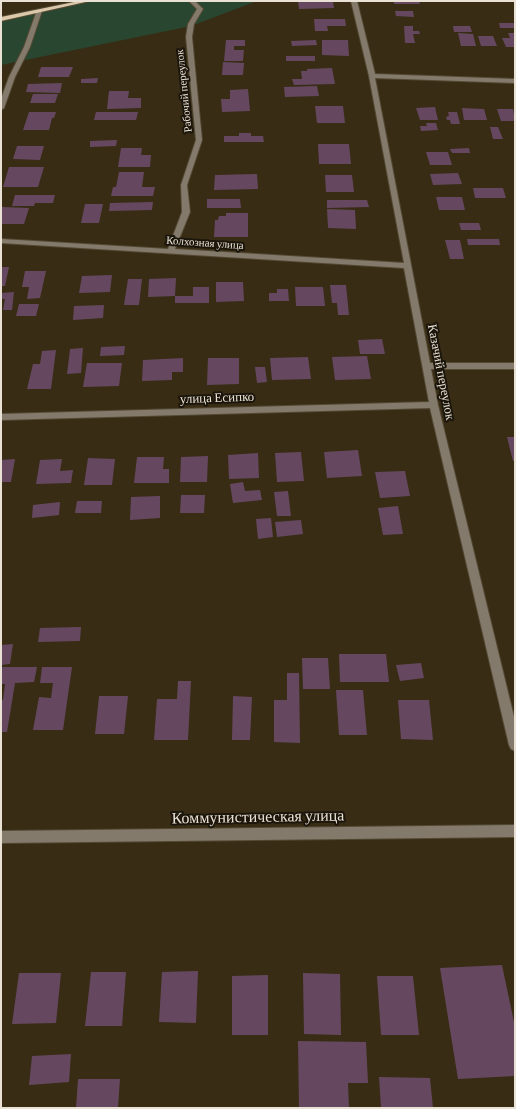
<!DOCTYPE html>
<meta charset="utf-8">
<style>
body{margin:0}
#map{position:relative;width:516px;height:1109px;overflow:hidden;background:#382c14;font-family:"Crimson Pro",serif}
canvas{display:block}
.frame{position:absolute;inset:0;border:2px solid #e9e1d3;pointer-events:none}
</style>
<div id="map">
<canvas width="516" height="1109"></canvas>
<div class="frame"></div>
</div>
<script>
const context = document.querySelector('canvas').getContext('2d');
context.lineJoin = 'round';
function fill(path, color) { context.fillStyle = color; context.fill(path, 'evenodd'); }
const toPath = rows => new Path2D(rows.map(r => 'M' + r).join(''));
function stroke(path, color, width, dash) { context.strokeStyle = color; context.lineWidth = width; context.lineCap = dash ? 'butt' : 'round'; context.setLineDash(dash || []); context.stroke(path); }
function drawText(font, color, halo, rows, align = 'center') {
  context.font = font + ' "Crimson Pro",serif'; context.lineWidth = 4; context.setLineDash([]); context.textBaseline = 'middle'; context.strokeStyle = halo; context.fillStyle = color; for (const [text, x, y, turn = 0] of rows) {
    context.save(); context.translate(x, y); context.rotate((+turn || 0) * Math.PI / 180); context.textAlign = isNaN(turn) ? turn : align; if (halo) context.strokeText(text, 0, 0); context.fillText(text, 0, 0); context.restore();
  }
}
fill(toPath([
 [87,1,257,1,191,26,1,65,1,19]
]), '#294730');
fill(toPath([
 [298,1,333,1,334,8,299,9],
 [394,1,419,1,420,4,394,4],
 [395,11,413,11,414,17,396,16],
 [314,19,345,19,346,26,327,26,328,31,315,31],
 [499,23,515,23,515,28,500,28],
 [404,26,413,26,413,31,419,31,420,34,413,34,415,43,405,43],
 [453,26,470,26,472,32,454,32],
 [458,33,473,34,476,46,461,46],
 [508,33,515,33,515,47,506,47,502,38,510,38],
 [478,36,493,36,497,46,481,46],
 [226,40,245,40,245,46,234,46,234,50,244,50,243,61,224,61],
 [316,40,317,45,292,46,291,41],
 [322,40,348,40,349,56,322,55],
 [286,56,315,56,315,61,286,61],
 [223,62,244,63,243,75,222,75],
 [41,67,73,67,69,77,38,77],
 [332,68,335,84,294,85,292,79,302,79,301,71,307,71,307,69],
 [98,78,97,83,81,83,81,79],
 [62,83,60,93,26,92,28,84],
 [317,86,319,96,285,97,284,87],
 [248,89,250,111,222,112,221,99,230,99,230,90],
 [109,91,129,91,128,98,141,98,141,108,107,109],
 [33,94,58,94,55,103,30,103],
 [315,106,343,106,345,123,317,123],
 [435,107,438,120,420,120,416,108],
 [462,108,484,109,487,120,464,120],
 [497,109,513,109,515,121,501,121],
 [29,112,56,112,54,118,52,118,49,130,23,130],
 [96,112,138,112,136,120,94,120],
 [448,112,457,112,460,124,451,124,450,120,447,120,446,117,449,116],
 [426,123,436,123,438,130,421,131,420,126,427,126],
 [490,127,498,127,503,139,493,139],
 [239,133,251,133,251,136,263,136,264,142,224,142,224,136,239,136],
 [117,140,116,146,90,147,90,141],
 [318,144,349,144,351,164,319,164],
 [17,146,44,146,40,160,13,159],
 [121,148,142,148,141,155,151,155,150,167,118,167],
 [469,148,470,153,452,153,450,149],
 [426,152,448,152,452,165,430,165],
 [9,167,44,167,38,187,3,187],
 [119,172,144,172,142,187,155,187,153,196,111,196,113,187,116,187],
 [458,173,462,184,433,185,430,174],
 [257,174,258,189,214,190,215,175],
 [325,175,352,175,354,192,326,192],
 [473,188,503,188,506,198,475,198],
 [15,195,55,195,53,203,35,203,34,206,12,206],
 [436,197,462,197,465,210,439,210],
 [207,199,240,199,241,208,207,208],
 [327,200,367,200,369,207,327,208],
 [153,202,152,210,109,211,110,203],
 [85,204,103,204,99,223,81,223],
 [2,207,29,208,24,224,1,224],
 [327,209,355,210,356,229,328,228],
 [226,213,248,213,248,237,214,237,215,220,218,220,219,216,226,216],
 [459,223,479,223,481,230,461,230],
 [467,239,499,239,500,245,468,245],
 [445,240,460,240,464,259,450,259],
 [1,267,9,267,5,286,1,286],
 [25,271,46,271,40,298,27,299,29,287,22,287],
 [112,275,110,292,79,293,82,276],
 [176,278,175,296,148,297,149,279],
 [128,279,142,279,139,305,124,305],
 [216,282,243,282,244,301,216,302],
 [330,285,346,285,349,315,338,315,337,303,332,303],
 [193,287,209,287,209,303,175,303,175,296,193,296],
 [295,287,323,287,325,306,296,306],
 [277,289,288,289,289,301,269,301,269,293,277,293],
 [14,292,12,310,3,310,5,299,1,299,1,293],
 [19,304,39,304,36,316,16,316],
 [104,305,103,318,73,320,74,306],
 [382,339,385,354,360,354,358,340],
 [125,346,124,355,100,356,101,347],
 [83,348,81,373,67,374,70,349],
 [56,350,51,389,27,389,33,364,40,364,42,351],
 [367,356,371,379,335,380,332,357],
 [308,357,311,379,272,380,270,358],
 [183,358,183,372,172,372,172,380,142,381,143,360],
 [208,358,239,358,239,384,207,385],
 [87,363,122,363,119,386,83,387],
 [255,367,265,367,267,382,257,383],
 [507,437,515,437,515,461,513,461],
 [358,450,362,476,327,478,324,452],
 [301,452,304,481,277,482,275,453],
 [258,453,259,478,229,479,228,455],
 [208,456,207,482,180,482,181,457],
 [137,457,164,457,163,469,169,469,169,483,134,483],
 [88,458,115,459,112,485,84,485],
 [15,459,11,482,1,482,1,460],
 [62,459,60,471,73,470,71,483,36,484,40,460],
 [405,471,410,496,380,498,375,472],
 [243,482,245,491,260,490,262,500,233,503,230,484],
 [288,491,291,516,277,516,274,492],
 [181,495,205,495,204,513,180,513],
 [160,496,160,518,130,520,131,497],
 [77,501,102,501,101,513,75,513],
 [60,502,59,515,32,518,33,505],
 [398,506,403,534,383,535,378,508],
 [271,518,273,537,258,539,256,519],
 [301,520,303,534,277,537,275,522],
 [81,627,80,641,38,642,40,628],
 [13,644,10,664,1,665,1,645],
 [339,654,386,654,389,682,340,682],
 [302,658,328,658,330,689,303,689],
 [421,663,424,678,400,681,396,665],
 [1,667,37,667,34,682,15,683,7,732,1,732,1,700,3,700,5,684,1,684],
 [42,667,72,667,63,730,33,730,39,697,51,698,53,683,40,683],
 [287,673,299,673,300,743,274,742,274,700,287,700],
 [178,681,191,681,188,740,154,740,157,699,177,699],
 [336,690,363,690,367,735,339,735],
 [99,696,128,696,124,734,95,734],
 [233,696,252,697,250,740,232,740],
 [398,700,429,700,433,740,401,739],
 [502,965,515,1027,515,1076,458,1079,440,968],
 [198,971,196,1023,159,1022,162,972],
 [91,972,126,972,122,1026,85,1026],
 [19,973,61,973,56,1023,12,1024],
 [303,973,340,974,341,1035,304,1034],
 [268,975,268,1035,232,1035,232,976],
 [377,976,413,976,419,1035,381,1035],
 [298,1041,366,1042,368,1083,348,1083,349,1108,299,1108],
 [71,1054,69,1082,29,1085,32,1056],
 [379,1077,430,1078,433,1108,381,1108],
 [78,1079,120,1079,118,1108,76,1108]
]), '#654860');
const minor = toPath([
 [189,1,195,1,203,9,194,24,192,37,202,140,187,185,190,212,175,249,404,263,369,76,351,1,357,1,375,74,515,79,515,83,375,78,430,363,515,363,515,369,431,369,438,405,515,721,515,751,511,749,509,745,430,408,1,420,1,414,429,402,404,268,1,243,1,239,168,249,182,212,181,185,196,140,186,37,188,24,197,9,189,1],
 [37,10,42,11,30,47,15,77,4,108,1,110,1,99,9,77,24,47,37,10],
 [515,825,515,837,1,843,1,831,515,825]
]);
const major = toPath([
 [79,1,90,1,1,21,1,17,79,1]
]);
stroke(minor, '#544933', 2);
stroke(major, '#544933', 2);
fill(minor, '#847a6c');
fill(major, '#dbc7a9');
drawText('11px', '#e9e1d3', '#1b150b', [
 ["Рабочий переулок",184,91,-96],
 ["Колхозная улица",205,243,4]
]);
drawText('13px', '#e9e1d3', '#1b150b', [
 ["Казачий переулок",441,372,79],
 ["улица Есипко",217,398,-2]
]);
drawText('16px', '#e9e1d3', '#1b150b', [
 ["Коммунистическая улица",258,817,-1]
]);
</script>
